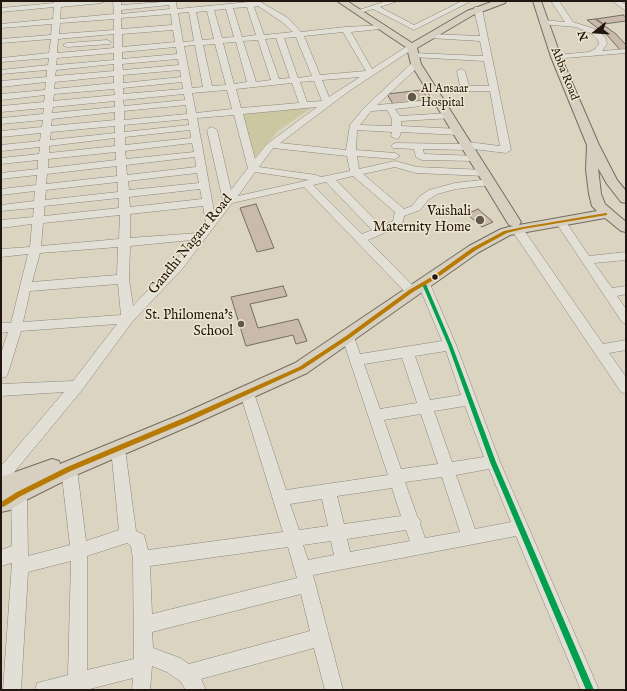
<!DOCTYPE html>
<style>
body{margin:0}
#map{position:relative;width:627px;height:691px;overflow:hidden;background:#dad4c0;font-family:"IM FELL English",serif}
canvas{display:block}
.frame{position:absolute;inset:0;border:2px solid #221610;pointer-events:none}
.north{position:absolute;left:575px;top:12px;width:40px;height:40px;-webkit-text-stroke:3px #eee6d0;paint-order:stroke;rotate:253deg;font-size:11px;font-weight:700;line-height:16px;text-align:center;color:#221610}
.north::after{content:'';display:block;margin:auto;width:14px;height:18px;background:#221610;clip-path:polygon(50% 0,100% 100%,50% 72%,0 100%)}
</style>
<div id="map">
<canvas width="627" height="691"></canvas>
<div class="frame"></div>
<div class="north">N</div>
</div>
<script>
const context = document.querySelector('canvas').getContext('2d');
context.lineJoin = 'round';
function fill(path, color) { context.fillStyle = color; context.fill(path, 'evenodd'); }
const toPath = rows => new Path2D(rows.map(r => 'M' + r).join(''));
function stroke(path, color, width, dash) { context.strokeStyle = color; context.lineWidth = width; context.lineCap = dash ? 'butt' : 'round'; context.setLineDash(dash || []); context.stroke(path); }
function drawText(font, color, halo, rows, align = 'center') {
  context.font = font + ' "IM FELL English",serif'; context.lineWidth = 3; context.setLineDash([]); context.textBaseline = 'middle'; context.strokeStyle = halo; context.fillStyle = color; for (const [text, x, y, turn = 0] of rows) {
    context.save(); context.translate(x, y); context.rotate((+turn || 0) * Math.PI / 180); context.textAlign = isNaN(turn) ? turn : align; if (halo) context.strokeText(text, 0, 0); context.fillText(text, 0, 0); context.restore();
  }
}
fill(toPath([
 [314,106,278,131,255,157,243,113]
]), '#cac7a1');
const building = toPath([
 [623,15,626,17,626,21,604,24,596,19,623,15],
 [595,19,616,34,626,45,626,50,621,51,607,35,587,20,595,19],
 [422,90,429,100,393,104,387,94,422,90],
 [256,204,274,248,257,252,240,208,256,204],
 [478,209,493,222,482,227,467,214,478,209],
 [283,286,287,296,250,304,258,328,298,319,307,341,296,344,293,335,246,346,231,297,283,286]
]);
fill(building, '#cabaab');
stroke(building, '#726d62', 1);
const minor = toPath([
 [54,1,62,1,61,2,105,1,101,3,61,7,60,19,114,14,113,1,121,1,121,5,176,1,177,9,259,1,288,18,301,32,345,27,383,25,384,27,380,29,351,32,372,69,409,45,412,45,416,47,349,91,280,143,346,150,350,125,365,107,413,62,419,62,419,66,377,105,442,99,443,101,442,103,439,104,395,109,400,116,449,113,452,114,454,116,452,118,401,121,401,126,459,129,464,132,459,135,401,132,399,138,396,139,391,136,392,132,357,130,356,150,395,153,400,156,395,159,357,156,359,169,395,161,417,167,485,170,490,173,485,176,416,173,395,167,363,174,404,209,412,206,420,196,429,190,455,183,490,179,495,182,490,185,456,189,437,194,428,200,420,210,404,216,403,222,398,227,368,240,415,288,417,291,415,294,411,295,407,294,304,187,232,203,183,268,132,322,82,390,6,482,1,484,1,466,64,392,1,396,1,384,73,381,117,324,21,331,8,373,6,377,1,378,1,353,8,332,1,333,1,323,11,323,28,254,1,257,1,249,30,247,32,224,1,228,1,220,33,217,34,208,1,211,1,205,34,201,35,191,1,195,1,189,36,185,37,175,1,179,1,173,38,169,38,160,1,164,1,158,39,154,40,147,1,151,1,145,40,141,41,133,1,137,1,131,42,127,43,120,1,124,1,118,43,114,44,108,1,112,1,106,44,102,45,95,1,100,1,94,45,90,46,82,1,87,1,81,47,77,47,70,1,74,1,70,48,65,49,58,1,62,1,58,49,53,51,39,1,43,1,39,51,35,52,24,1,28,1,24,53,19,54,7,1,12,1,8,54,3,54,1],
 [169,5,170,9,121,14,121,10,169,5],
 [258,6,282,22,293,32,264,35,254,7,258,6],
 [247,7,256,35,242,37,233,8,247,7],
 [226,9,234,37,222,38,214,10,226,9],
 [207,11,214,39,202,40,196,12,207,11],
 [189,12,194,41,183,42,178,13,189,12],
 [171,14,172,25,121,29,121,18,171,14],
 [114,19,114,30,59,34,60,23,114,19],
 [173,30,175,42,122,47,122,34,173,30],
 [343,32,366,71,320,75,304,36,343,32],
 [114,34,114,48,57,53,58,39,114,34],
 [296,37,312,76,298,78,284,38,296,37],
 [276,38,290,78,279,79,265,39,276,38],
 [258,40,271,80,256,82,243,41,258,40],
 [236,42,247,82,234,84,223,43,236,42],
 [215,44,226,85,212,86,203,45,215,44],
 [195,45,203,87,192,88,184,46,195,45],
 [176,47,177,54,122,59,122,52,176,47],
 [114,53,114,60,56,65,57,58,114,53],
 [178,59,179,65,123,70,122,64,178,59],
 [114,64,114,71,55,76,56,70,114,64],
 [180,70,181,77,123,83,123,75,180,70],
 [114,76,114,83,54,89,55,82,114,76],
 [360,77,329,97,322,80,360,77],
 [314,81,322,101,307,102,300,82,314,81],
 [182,82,183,89,123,94,123,88,182,82],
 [292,83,299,103,241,108,236,89,292,83],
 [114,89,115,95,53,101,54,94,114,89],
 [227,90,232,109,196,113,192,93,227,90],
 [184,94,185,100,124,106,123,100,184,94],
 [115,101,115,107,52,113,53,107,115,101],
 [186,105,187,114,124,120,124,111,186,105],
 [317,107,267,144,255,159,243,114,317,107],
 [387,110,392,119,392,126,360,125,371,111,387,110],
 [115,112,115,120,51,126,52,119,115,112],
 [234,115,248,168,231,190,217,130,212,127,209,128,207,130,223,201,214,211,197,118,234,115],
 [188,119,189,125,124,132,124,125,188,119],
 [115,126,115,133,50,140,51,132,115,126],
 [190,130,191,138,125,145,125,137,190,130],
 [115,138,115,146,49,153,49,146,115,138],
 [192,143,194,152,126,159,125,151,192,143],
 [273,148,347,156,350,171,321,177,316,175,259,167,273,148],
 [116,152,116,160,48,168,48,159,116,152],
 [195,157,196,167,127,175,126,165,195,157],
 [117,166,117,176,46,184,47,174,117,166],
 [255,172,309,180,238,196,255,172],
 [197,173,199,183,129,190,128,181,197,173],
 [353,176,395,212,393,221,381,226,336,180,353,176],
 [118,182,118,192,45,200,46,190,118,182],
 [326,182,372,230,362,234,313,185,326,182],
 [200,189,202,199,130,207,129,197,200,189],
 [119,198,119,208,44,216,44,206,119,198],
 [203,206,206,223,198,233,130,238,130,214,203,206],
 [120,215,119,239,41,246,43,223,120,215],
 [192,240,175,262,133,306,129,279,130,246,192,240],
 [118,247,117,275,32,282,40,253,118,247],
 [118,284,121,315,23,322,30,291,118,284],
 [386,1,398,1,380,7,414,25,462,1,471,1,414,30,373,9,363,12,359,10,386,1],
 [551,1,559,1,573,22,598,30,606,39,607,44,602,51,626,49,626,53,553,59,552,57,556,55,589,52,595,49,599,44,598,40,592,34,576,27,540,24,540,20,543,20,565,22,551,1],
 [612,1,620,1,626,5,626,11,612,1],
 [475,7,478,7,482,9,511,150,506,153,473,149,469,150,423,149,424,154,478,156,480,158,478,160,475,161,422,160,416,157,414,149,393,148,391,146,393,144,396,143,464,144,468,142,500,146,490,91,432,92,428,89,432,86,460,86,457,71,461,69,465,71,469,86,489,86,484,61,413,57,409,55,413,53,483,56,480,41,430,38,426,36,430,34,480,36,474,9,475,7],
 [107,40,111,42,110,44,67,47,63,45,67,43,107,40],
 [560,218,564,219,589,256,626,252,626,260,594,263,612,288,626,286,626,294,617,296,626,309,626,324,622,322,555,221,556,219,560,218],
 [517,225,521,226,603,344,626,340,626,350,609,353,626,377,626,394,621,392,513,232,511,229,513,226,517,225],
 [424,280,428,281,430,284,456,345,500,462,599,690,581,690,516,536,313,575,343,690,325,690,314,648,201,679,206,690,186,690,180,681,167,672,152,666,150,690,132,690,133,678,86,690,35,690,37,683,68,675,71,561,28,572,21,690,3,690,12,563,1,566,1,550,12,546,11,494,14,489,19,487,24,489,27,494,28,556,70,545,61,469,64,464,69,462,74,464,77,469,86,541,119,530,111,449,113,444,118,443,123,444,125,449,136,531,144,535,148,550,283,532,240,393,242,389,247,387,252,389,254,393,286,490,388,475,342,337,343,334,348,332,353,334,360,354,442,341,418,284,420,281,424,280],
 [446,351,461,395,430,400,415,356,446,351],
 [402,358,417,403,380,409,364,364,402,358],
 [465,406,484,457,452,462,434,411,465,406],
 [421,414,438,464,401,469,384,420,421,414],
 [489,469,511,522,475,529,456,475,489,469],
 [442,477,460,532,425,538,420,524,421,522,417,516,405,482,442,477],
 [392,488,401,516,344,524,337,496,392,488],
 [322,499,328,526,299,530,290,504,322,499],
 [406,530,410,541,350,552,347,539,406,530],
 [331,541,334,555,308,560,303,545,331,541],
 [127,543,131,546,133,559,134,659,87,670,87,556,127,543],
 [288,547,297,578,152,614,150,566,288,547],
 [301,594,310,631,189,664,180,658,153,648,152,632,301,594]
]);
const major = toPath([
 [337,1,347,1,412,43,467,11,494,1,506,1,505,3,473,15,417,48,421,64,521,222,519,225,597,211,592,206,589,194,586,170,587,145,551,57,533,1,541,1,561,57,599,145,617,180,626,191,626,203,621,202,607,184,598,168,601,194,605,204,626,222,626,232,621,231,605,218,510,235,479,252,307,373,194,424,76,475,26,500,10,510,1,512,1,477,52,459,59,461,60,464,182,414,295,363,469,246,501,229,513,226,509,225,507,222,411,64,407,48,337,1]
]);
stroke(minor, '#8b867b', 1);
stroke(major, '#726d62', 2);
fill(minor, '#e2dfd6');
fill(major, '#d7d0c1');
fill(toPath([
 [424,282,426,284,452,345,496,462,594,690,586,690,490,462,448,345,422,284,424,282]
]), '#029f4e');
fill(toPath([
 [606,213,607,213,607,215,523,229,507,233,476,250,437,278,413,292,350,338,303,369,190,421,71,471,21,496,5,506,3,507,1,506,1,502,17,492,67,467,186,417,299,367,346,336,409,290,433,276,472,248,504,231,523,227,606,213]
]), '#b77b05');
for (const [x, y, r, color] of [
 [412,97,5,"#62584e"],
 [480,220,5,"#62584e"],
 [435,277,3.5,"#221610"],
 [241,324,4,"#62584e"]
]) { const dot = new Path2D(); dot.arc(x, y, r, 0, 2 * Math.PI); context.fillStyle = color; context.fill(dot); stroke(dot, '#eee6d0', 1.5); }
drawText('12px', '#221610', '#eee6d0', [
 ["Abba Road",564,74,68]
]);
drawText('12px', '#221610', '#eee6d0', [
 ["Al Ansaar",421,90],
 ["Hospital",421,104]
], 'left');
drawText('14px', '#221610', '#eee6d0', [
 ["Vaishali",471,212],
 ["Maternity Home",471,228],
 ["St. Philomena's",233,316],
 ["School",233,332]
], 'right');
drawText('14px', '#221610', '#eee6d0', [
 ["Gandhi Nagara Road",191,245,-51]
]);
</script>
